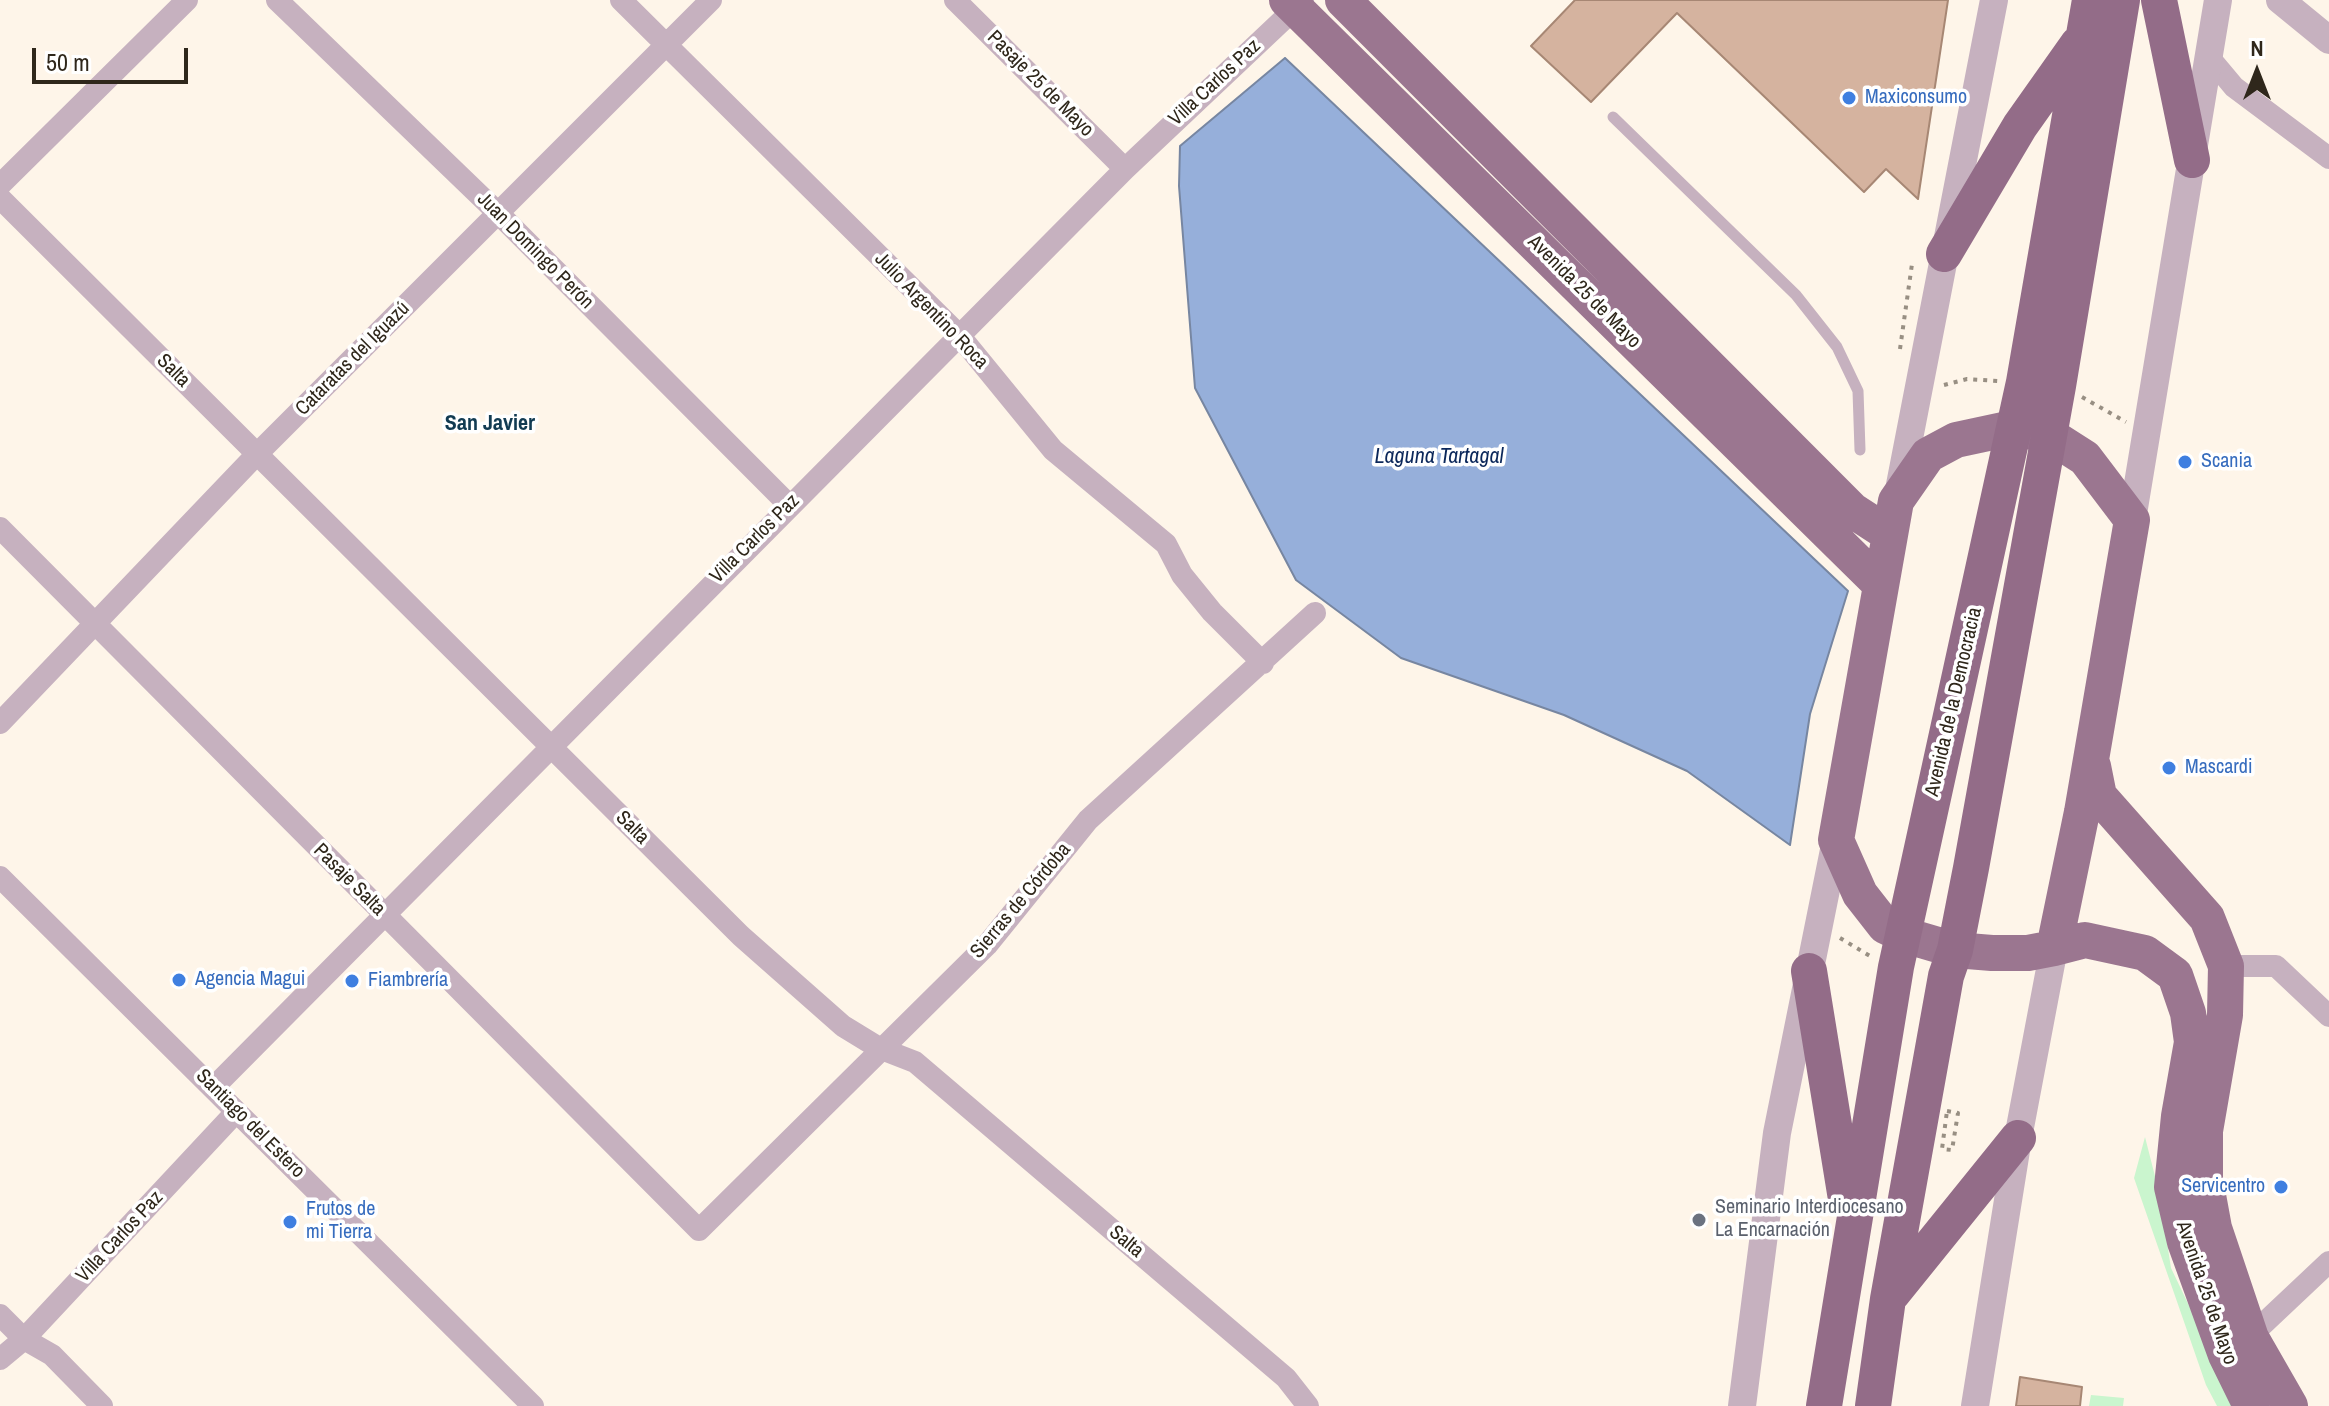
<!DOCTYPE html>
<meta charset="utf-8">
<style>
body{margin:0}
#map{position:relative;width:2329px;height:1406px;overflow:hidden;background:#fef5e9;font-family:"Archivo Narrow",sans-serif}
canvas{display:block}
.north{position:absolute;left:2217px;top:32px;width:80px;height:80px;-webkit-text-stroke:6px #fff;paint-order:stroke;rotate:0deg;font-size:22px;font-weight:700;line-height:32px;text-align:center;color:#2f271b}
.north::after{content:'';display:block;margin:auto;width:28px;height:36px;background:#2f271b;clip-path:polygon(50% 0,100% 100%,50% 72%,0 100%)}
.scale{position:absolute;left:32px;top:48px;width:156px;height:36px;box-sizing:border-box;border:4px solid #2f271b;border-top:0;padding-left:10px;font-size:24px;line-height:28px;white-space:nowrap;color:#2f271b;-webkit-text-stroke:6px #fff;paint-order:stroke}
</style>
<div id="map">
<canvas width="2329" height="1406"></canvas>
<div class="north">N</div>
<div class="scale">50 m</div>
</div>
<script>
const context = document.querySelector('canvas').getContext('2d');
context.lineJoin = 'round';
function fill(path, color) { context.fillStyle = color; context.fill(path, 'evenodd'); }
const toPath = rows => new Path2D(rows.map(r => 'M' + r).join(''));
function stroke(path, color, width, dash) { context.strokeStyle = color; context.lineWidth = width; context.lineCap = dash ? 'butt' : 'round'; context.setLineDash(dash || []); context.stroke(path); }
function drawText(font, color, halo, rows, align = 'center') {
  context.font = font + ' "Archivo Narrow",sans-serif'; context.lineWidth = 7; context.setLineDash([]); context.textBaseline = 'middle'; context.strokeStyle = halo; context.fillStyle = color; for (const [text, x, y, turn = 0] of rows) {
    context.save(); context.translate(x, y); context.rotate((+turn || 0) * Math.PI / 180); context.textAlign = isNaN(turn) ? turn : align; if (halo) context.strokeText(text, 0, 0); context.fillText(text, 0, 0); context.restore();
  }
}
fill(toPath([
 [2145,1137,2159,1192,2171,1268,2237,1406,2217,1406,2206,1385,2134,1178],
 [2091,1395,2124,1398,2123,1406,2089,1406]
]), '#caf5ce');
const water = toPath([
 [1285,58,1848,591,1810,714,1790,845,1687,771,1564,715,1401,658,1296,580,1195,388,1179,186,1180,146,1285,58]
]);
fill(water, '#96afda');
stroke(water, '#7786a1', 2);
const building = toPath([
 [1575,0,1948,0,1918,199,1886,169,1864,192,1677,13,1591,102,1531,46,1575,0],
 [2020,1377,2082,1387,2080,1406,2016,1406,2020,1377]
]);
fill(building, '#d5b39f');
stroke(building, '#a78774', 2);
stroke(toPath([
 [1900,349,1912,264],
 [1944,385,1967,379,1998,381],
 [2082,397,2126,422],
 [1840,938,1870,956],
 [1947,1111,1958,1113,1952,1150,1942,1149,1947,1111]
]), '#988f83', 4, [4, 6]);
stroke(toPath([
 [1613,117,1796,295,1837,347,1858,391,1860,450]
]), '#c6b1bf', 11);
stroke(toPath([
 [277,0,498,213,789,505],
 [621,0,959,335,1053,450,1166,544,1182,575,1212,612,1263,663],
 [955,0,1125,169],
 [2208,56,2234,87,2329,158],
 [0,185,187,0],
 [0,198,741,936,843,1026,879,1048,915,1062,1286,1378,1308,1406],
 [0,528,699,1230,987,945,1088,820,1315,613],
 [0,723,257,454,711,0],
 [0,877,533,1406],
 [2226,966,2276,966,2329,1016],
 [214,1087,1125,169,1303,1],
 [0,1315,24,1339,52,1355,102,1406],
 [2243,1343,2329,1262],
 [0,1359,24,1339,236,1112]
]), '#c6b1bf', 22);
stroke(toPath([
 [2280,0,2329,40],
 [1899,490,1994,0],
 [2132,520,2218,0],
 [1742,1406,1777,1133,1836,840],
 [1975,1406,2018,1138,2054,948]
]), '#c6b1bf', 28);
stroke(toPath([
 [1287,0,1880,584],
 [1343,0,1852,510,1889,534],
 [2093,766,2099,796,2207,918,2226,966,2225,1015,2205,1131,2205,1179,2214,1228,2251,1338,2290,1406],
 [2054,948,2082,812,2132,520,2085,458,2049,435,2012,428,1956,440,1928,455,1896,501,1836,840,1860,894,1885,926,1904,935,1955,950,1992,953,2028,953,2054,948,2085,940,2145,953,2175,975,2188,1013,2192,1042,2179,1116,2172,1187,2185,1242,2226,1355,2251,1406]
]), '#9b7690', 36);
stroke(toPath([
 [2159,0,2192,160],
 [1944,254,2020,126,2078,44],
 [1809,971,1846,1199],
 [1892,1294,2018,1138],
 [1824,1406,1896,967,2024,382,2090,0],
 [1873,1406,1888,1299,1946,976,1955,950,1971,868,2058,386,2122,0]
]), '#936c88', 36);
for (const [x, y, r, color] of [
 [1849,98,8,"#3f7fe0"],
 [2185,462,8,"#3f7fe0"],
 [2169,768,8,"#3f7fe0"],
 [179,980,8,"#3f7fe0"],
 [352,981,8,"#3f7fe0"],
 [2281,1187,8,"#3f7fe0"],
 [1699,1220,8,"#6b7280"],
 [290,1222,8,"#3f7fe0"]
]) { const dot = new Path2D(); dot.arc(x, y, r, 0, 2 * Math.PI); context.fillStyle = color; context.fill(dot); stroke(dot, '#fff', 3); }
drawText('20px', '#2f271b', '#fff', [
 ["Villa Carlos Paz",1215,83,-43],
 ["Pasaje 25 de Mayo",1040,84,45],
 ["Juan Domingo Perón",535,251,45],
 ["Avenida 25 de Mayo",1584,292,45],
 ["Julio Argentino Roca",931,311,46],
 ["Cataratas del Iguazú",353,359,-45],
 ["Salta",173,371,45],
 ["Villa Carlos Paz",755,539,-45],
 ["Avenida de la Democracia",1954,702,-77],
 ["Salta",632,828,45],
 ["Pasaje Salta",349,880,45],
 ["Sierras de Córdoba",1021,901,-50],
 ["Santiago del Estero",250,1124,45],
 ["Villa Carlos Paz",120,1237,-47],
 ["Salta",1126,1242,40],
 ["Avenida 25 de Mayo",2206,1293,71]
]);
drawText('20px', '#366cbe', '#fff', [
 ["Maxiconsumo",1865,98],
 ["Scania",2201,462],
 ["Mascardi",2185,768],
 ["Agencia Magui",195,980],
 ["Fiambrería",368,981],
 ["Servicentro",2265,1187,"right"],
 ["Frutos de",306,1210],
 ["mi Tierra",306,1233]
], 'left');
drawText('20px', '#5b616d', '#fff', [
 ["Seminario Interdiocesano",1715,1208],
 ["La Encarnación",1715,1231]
], 'left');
drawText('bold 22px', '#123b52', '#fff', [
 ["San Javier",490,424]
]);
drawText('italic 22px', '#0b275a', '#fff', [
 ["Laguna Tartagal",1439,457]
]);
</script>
